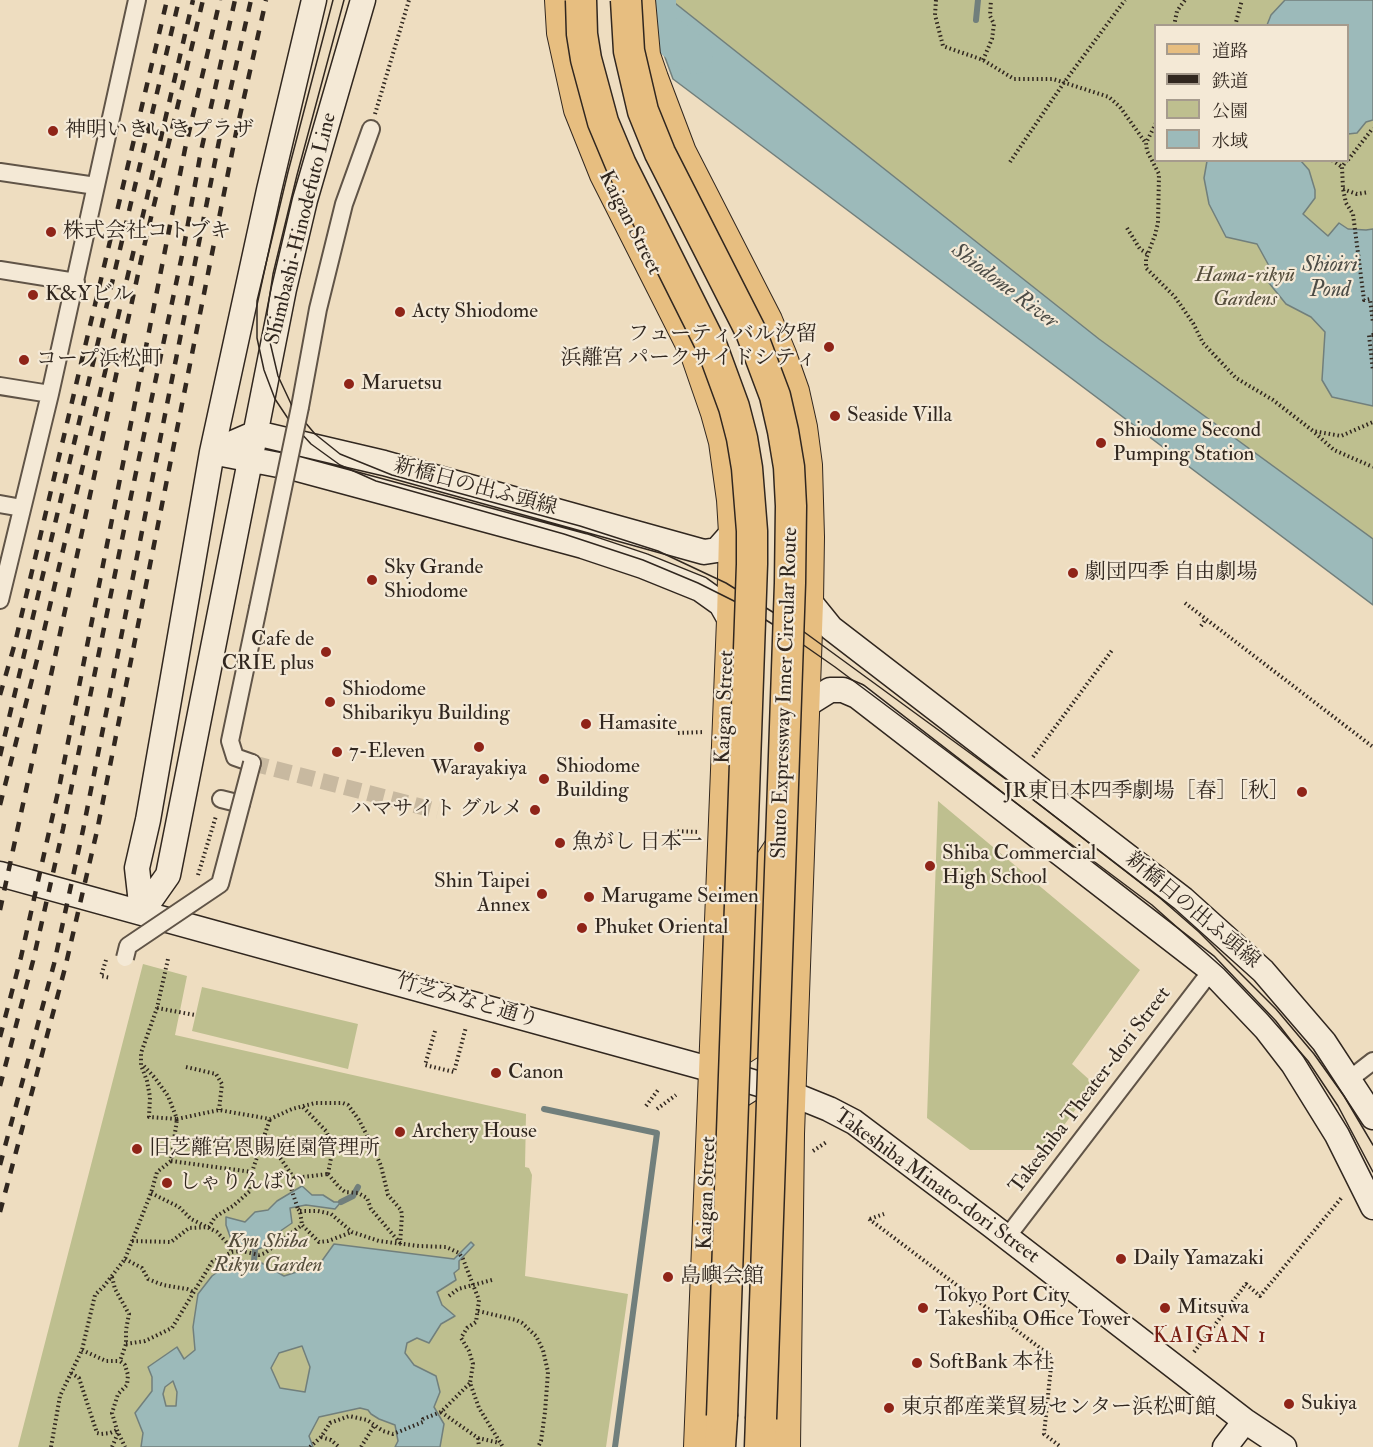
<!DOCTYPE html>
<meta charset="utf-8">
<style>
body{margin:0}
#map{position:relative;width:1373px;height:1447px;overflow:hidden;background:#eeddc0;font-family:"IM FELL Double Pica","Noto Serif JP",serif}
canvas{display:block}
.legend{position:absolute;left:1154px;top:24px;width:195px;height:138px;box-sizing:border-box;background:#f4e9d6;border:2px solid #a69b8d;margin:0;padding:8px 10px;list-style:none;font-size:18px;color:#31271f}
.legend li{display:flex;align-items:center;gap:12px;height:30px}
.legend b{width:30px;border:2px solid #a69b8d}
</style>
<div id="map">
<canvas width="1373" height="1447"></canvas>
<ul class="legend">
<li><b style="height:8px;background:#e7be80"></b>道路</li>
<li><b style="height:8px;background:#31271f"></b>鉄道</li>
<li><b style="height:16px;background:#bebf8f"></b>公園</li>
<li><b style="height:16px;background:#9cbaba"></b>水域</li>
</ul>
</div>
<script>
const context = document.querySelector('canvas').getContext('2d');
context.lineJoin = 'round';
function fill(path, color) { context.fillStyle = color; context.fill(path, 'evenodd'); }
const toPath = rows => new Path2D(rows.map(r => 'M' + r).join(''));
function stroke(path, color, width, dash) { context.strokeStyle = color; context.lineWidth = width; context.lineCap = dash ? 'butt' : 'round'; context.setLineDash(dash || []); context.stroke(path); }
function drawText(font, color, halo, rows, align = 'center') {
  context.font = font + ' "IM FELL Double Pica","Noto Serif JP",serif'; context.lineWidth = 4.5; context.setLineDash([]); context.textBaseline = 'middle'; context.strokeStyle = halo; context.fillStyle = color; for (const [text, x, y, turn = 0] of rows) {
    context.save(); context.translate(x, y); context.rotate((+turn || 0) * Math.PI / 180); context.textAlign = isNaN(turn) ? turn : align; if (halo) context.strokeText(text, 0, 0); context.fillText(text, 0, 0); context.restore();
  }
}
fill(toPath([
 [671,0,1373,0,1373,539,1099,339],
 [1156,26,1348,26,1348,160,1156,160],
 [938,801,1140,970,1072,1064,1094,1084,1046,1150,970,1150,927,1118],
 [143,964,187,976,175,1035,526,1114,525,1167,529,1168,532,1175,525,1276,628,1294,606,1447,18,1447],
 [202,987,358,1024,348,1069,192,1031]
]), '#bebf8f');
const water = toPath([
 [659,0,671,0,1099,339,1373,539,1373,605,673,79,659,41,659,0],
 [1285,0,1373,0,1373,120,1366,122,1357,133,1348,134,1348,26,1267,25,1271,15,1285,0],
 [1207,161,1301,161,1309,170,1315,190,1315,198,1303,214,1328,236,1339,223,1348,229,1366,230,1373,229,1373,406,1332,397,1322,380,1325,332,1311,317,1286,304,1269,283,1268,264,1257,244,1226,237,1209,204,1204,178,1207,161],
 [302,1186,312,1195,323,1195,334,1202,341,1202,335,1209,306,1205,290,1208,292,1223,276,1234,267,1246,255,1250,232,1242,226,1225,226,1217,245,1222,255,1212,268,1210,277,1201,302,1186],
 [471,1242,474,1245,459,1261,459,1269,454,1273,456,1280,437,1292,442,1305,455,1316,441,1324,429,1343,417,1338,407,1343,405,1353,414,1365,436,1376,440,1392,434,1407,444,1424,440,1447,395,1447,398,1441,395,1425,379,1419,371,1414,368,1410,360,1408,319,1417,309,1436,313,1447,141,1447,143,1433,135,1413,152,1391,152,1377,148,1367,177,1347,184,1359,195,1350,193,1327,198,1294,212,1276,234,1260,260,1262,284,1276,319,1265,334,1244,454,1259,471,1242],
 [302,1346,310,1367,305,1392,280,1388,271,1368,279,1353,302,1346],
 [173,1381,177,1392,176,1406,166,1406,163,1394,165,1387,173,1381]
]);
fill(water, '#9cbaba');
stroke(water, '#717f7c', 1.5);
stroke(toPath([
 [976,20,978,0],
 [544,1109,657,1133,615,1447],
 [341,1202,353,1196,358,1187],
 [254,1261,255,1250]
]), '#717f7c', 6);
stroke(toPath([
 [657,0,657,27,694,55]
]), '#9cbaba', 38);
stroke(toPath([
 [252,763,438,811]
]), '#c8b9a0', 16, [16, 8]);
const street = toPath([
 [0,172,96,186],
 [0,270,76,282],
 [0,386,50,394],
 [300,407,318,309,344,204,371,129],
 [0,504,22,508],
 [0,600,50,394,137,0],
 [252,763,235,757,230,741,258,608],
 [221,799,241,804],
 [1355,1075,1373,1061],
 [1007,1237,1211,971]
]);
const secondary = toPath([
 [314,0,269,190,212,452,294,468,583,546,643,566,700,589,721,604,730,620],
 [810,602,831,628,1183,899,1263,971,1324,1042,1373,1117],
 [806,705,830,690,843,690,857,696,1206,966,1266,1029,1293,1064,1337,1135,1373,1207],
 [0,874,713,1070,792,1094,829,1109,854,1122,991,1225,1245,1421,1284,1447],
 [142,912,137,868,148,820,169,700,212,452,256,433,384,463,704,552,717,550,732,533],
 [142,912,168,875,284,289,305,200,363,0],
 [1225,1447,1245,1421]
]);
const primary = toPath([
 [558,0,560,33,577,110,603,175,694,355,714,413,722,442,730,500,732,533,730,620,697,1447],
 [642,0,647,55,655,78,683,152,769,320,783,354,796,391,804,427,809,465,811,537,810,602,791,1134,787,1447],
 [721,1065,757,1042,761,872,784,837],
 [729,1283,745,1246,749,1121,786,1098]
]);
const highway = toPath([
 [720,1447,722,1416],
 [760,1447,761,1419]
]);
stroke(street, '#605447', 20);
stroke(secondary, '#31271f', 27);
stroke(primary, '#31271f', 28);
stroke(highway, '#31271f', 33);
stroke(toPath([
 [936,0,935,15,943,46,983,60,1014,79,1053,79,1109,97,1120,107,1145,142],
 [1174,26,1177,11,1185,0],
 [1235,26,1242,0],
 [983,60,992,39,994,24,990,16,991,0],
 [375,114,409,0],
 [1156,123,1146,143,1147,151,1159,174,1158,223,1155,235,1146,259,1146,268,1175,297,1193,323,1203,343,1236,378,1273,400,1313,431,1341,436,1373,422],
 [1332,160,1342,167],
 [1347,160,1342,167,1343,189,1346,203,1353,214,1364,300,1370,299,1373,323],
 [1348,160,1373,128],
 [1010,162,1063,84,1125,0],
 [1343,189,1357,194,1369,192],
 [1127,228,1140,249,1148,254],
 [1373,335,1369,335,1373,371],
 [1315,433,1334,450,1373,467],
 [1185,603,1373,747],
 [1201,626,1206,619],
 [678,733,704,732],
 [1033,757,1113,649],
 [673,831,700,832],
 [198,875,216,816],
 [106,960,101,976,111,978],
 [157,1008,195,1015],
 [435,1031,425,1065,454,1072,466,1027],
 [144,1066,155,1078,168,1096,177,1119,219,1110,270,1119,292,1109,315,1103,343,1103,348,1105,359,1120,373,1147,381,1166,388,1195,401,1210,402,1215,400,1244],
 [186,1067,216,1074,222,1084,219,1110],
 [646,1106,658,1090],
 [303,1107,326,1131,333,1147,328,1174],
 [657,1109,676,1095],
 [265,1136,294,1178],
 [813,1151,828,1141],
 [171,1161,252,1172,270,1119],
 [328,1174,339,1187,345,1192,358,1193,367,1198,371,1209,400,1243],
 [294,1178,328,1174],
 [290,1185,294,1178],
 [151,1193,179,1207,191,1219,217,1232,229,1245,232,1252],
 [298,1209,300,1211,302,1225],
 [300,1211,318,1211,331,1214,352,1232,379,1241,419,1246,446,1247,459,1253,463,1259,479,1300,476,1322,467,1328,461,1338,469,1351,473,1364,470,1383,479,1408,503,1447],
 [869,1219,1052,1357,1044,1434,1061,1447],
 [870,1219,884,1214],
 [132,1241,171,1242,189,1228,209,1227,215,1217,233,1206,250,1191,252,1172],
 [125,1259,142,1268,148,1279,163,1285,187,1289,193,1292],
 [112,1277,115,1289,129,1314,126,1330,126,1344,120,1361,125,1365,128,1375,127,1385,118,1394,112,1413,117,1430,125,1447],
 [449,1296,458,1289,492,1280],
 [478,1311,516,1320,522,1323,536,1336,543,1350,548,1372,545,1412,541,1441,538,1447],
 [126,1344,145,1341,172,1328,212,1262,232,1252,242,1251,259,1255,265,1253,302,1225,319,1242,328,1241,352,1232],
 [82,1350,106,1361,120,1361],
 [1194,1352,1246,1284,1260,1296,1343,1196],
 [71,1373,79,1378,97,1433,101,1434,110,1433,117,1430],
 [441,1412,478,1438,500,1443],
 [321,1437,331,1440,339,1447],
 [478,1438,479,1447],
 [51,1447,60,1396,82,1350,95,1295,104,1286,125,1259,151,1193,157,1172,171,1161,177,1119,149,1117,150,1097,147,1081,141,1065,141,1053,157,1008,168,959],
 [112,1447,118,1433],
 [310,1447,321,1437,330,1423,349,1416,367,1420,383,1431,393,1434,423,1422,423,1419,441,1412,470,1383],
 [361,1447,374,1426]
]), '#31271f', 4, [1.5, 3]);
stroke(street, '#f4e9d6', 16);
stroke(secondary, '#f4e9d6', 24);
stroke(primary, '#e7be80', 26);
stroke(highway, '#e7be80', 30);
stroke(toPath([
 [333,0,288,172,257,301,257,338,264,370,275,399,289,420,311,444,340,465,376,481,564,534,643,560,698,583,740,604,782,630,835,667,1152,905,1224,969,1268,1015,1308,1061,1338,1106,1373,1172],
 [344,0,297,175,273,274,267,313,270,342,278,376,293,408,315,434,340,454,392,475,580,526,658,551,726,583,800,629,1022,791,1160,898,1199,932,1276,1009,1314,1054,1344,1096,1373,1145]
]), '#31271f', 1.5);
stroke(toPath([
 [142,219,193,0],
 [0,695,15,643,167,0],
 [0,756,179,0],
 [0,805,39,652,135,245],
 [0,910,143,251,203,0],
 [0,1037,21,957,60,783,185,149,220,0],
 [0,1086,33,961,63,829,127,515,184,246,201,151,235,0],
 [0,1165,54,964,83,830,221,131,251,0],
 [0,1212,65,968,97,831,236,133,266,0]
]), '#31271f', 4.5, [10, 10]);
const streetBridge = toPath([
 [258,608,300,407],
 [125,958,128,946,220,884,252,763]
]);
const highwayBridge = toPath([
 [581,0,582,34,586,59,603,122,621,165,712,347,734,407,742,438,747,468,752,531,752,564,722,1416],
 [626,0,629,51,643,111,660,153,751,332,775,396,783,431,789,467,791,506,790,583,761,1419]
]);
stroke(streetBridge, '#605447', 20, []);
stroke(highwayBridge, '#31271f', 33, []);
stroke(toPath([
 [290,1185,298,1209]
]), '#31271f', 4, [1.5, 3]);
stroke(streetBridge, '#f4e9d6', 16);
stroke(highwayBridge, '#e7be80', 30);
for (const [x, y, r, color] of [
 [53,131,6,"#8f2418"],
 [51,232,6,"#8f2418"],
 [33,295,6,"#8f2418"],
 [400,312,6,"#8f2418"],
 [829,347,6,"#8f2418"],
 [24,360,6,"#8f2418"],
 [349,384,6,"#8f2418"],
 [835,416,6,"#8f2418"],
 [1101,443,6,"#8f2418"],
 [1073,573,6,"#8f2418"],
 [372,580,6,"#8f2418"],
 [326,652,6,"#8f2418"],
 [330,702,6,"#8f2418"],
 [586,724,6,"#8f2418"],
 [479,747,6,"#8f2418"],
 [337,752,6,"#8f2418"],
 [544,779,6,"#8f2418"],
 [1302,792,6,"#8f2418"],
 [535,810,6,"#8f2418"],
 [560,843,6,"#8f2418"],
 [930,866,6,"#8f2418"],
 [542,894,6,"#8f2418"],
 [589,897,6,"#8f2418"],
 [582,928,6,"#8f2418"],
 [496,1073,6,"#8f2418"],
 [400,1132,6,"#8f2418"],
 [137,1149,6,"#8f2418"],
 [167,1183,6,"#8f2418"],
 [1121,1259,6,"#8f2418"],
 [668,1277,6,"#8f2418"],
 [923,1308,6,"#8f2418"],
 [1165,1308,6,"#8f2418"],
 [917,1363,6,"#8f2418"],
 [1289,1404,6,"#8f2418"],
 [889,1408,6,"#8f2418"]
]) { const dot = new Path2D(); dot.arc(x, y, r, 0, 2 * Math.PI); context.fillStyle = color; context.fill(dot); stroke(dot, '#f4e9d6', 2); }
drawText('21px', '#31271f', '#f4e9d6', [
 ["神明いきいきプラザ",65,131],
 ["株式会社コトブキ",63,232],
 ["K&Yビル",45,295],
 ["Acty Shiodome",412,312],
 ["フューティバル汐留",817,335,"right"],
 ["浜離宮 パークサイドシティ",817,359,"right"],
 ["コープ浜松町",36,360],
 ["Maruetsu",361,384],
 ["Seaside Villa",847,416],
 ["Shiodome Second",1113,431],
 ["Pumping Station",1113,455],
 ["Sky Grande",384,568],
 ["Shiodome",384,592],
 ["劇団四季 自由劇場",1085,573],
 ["Cafe de",314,640,"right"],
 ["CRIE plus",314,664,"right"],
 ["Shiodome",342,690],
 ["Shibarikyu Building",342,714],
 ["Hamasite",598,724],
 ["7-Eleven",349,752],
 ["Shiodome",556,767],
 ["Building",556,791],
 ["Warayakiya",479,769,"center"],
 ["JR東日本四季劇場［春］［秋］",1290,792,"right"],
 ["ハマサイト グルメ",523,810,"right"],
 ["魚がし 日本一",572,843],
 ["Shiba Commercial",942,854],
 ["High School",942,878],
 ["Shin Taipei",530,882,"right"],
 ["Annex",530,906,"right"],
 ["Marugame Seimen",601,897],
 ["Phuket Oriental",594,928],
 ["Canon",508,1073],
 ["Archery House",412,1132],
 ["旧芝離宮恩賜庭園管理所",149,1149],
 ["しゃりんばい",179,1183],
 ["Daily Yamazaki",1133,1259],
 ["島嶼会館",680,1277],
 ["Tokyo Port City",935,1296],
 ["Takeshiba Office Tower",935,1320],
 ["Mitsuwa",1177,1308],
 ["SoftBank 本社",929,1363],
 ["Sukiya",1301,1404],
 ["東京都産業貿易センター浜松町館",901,1408]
], 'left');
drawText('21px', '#31271f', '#f4e9d6', [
 ["Kaigan Street",629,223,63],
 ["Shimbashi-Hinodefuto Line",302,229,-76],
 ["新橋日の出ふ頭線",475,488,15],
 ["Shuto Expressway Inner Circular Route",786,693,-88],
 ["Kaigan Street",726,707,-88],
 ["新橋日の出ふ頭線",1192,911,40],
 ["竹芝みなと通り",467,1002,16],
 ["Takeshiba Theater-dori Street",1091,1091,-53],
 ["Takeshiba Minato-dori Street",936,1187,36],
 ["Kaigan Street",708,1193,-88]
]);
drawText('italic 21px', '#544d3b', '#f4e9d6', [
 ["Hama-rikyū",1245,276],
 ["Gardens",1245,300],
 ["Kyu Shiba",268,1242],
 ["Rikyu Garden",268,1266]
]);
drawText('italic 22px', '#4c4c46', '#f4e9d6', [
 ["Shioiri",1330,266],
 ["Pond",1330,291],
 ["Shiodome River",1004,287,37]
]);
context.letterSpacing = '1.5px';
drawText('22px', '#7a1f14', '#f4e9d6', [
 ["KAIGAN 1",1210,1337]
]);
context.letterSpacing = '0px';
</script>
